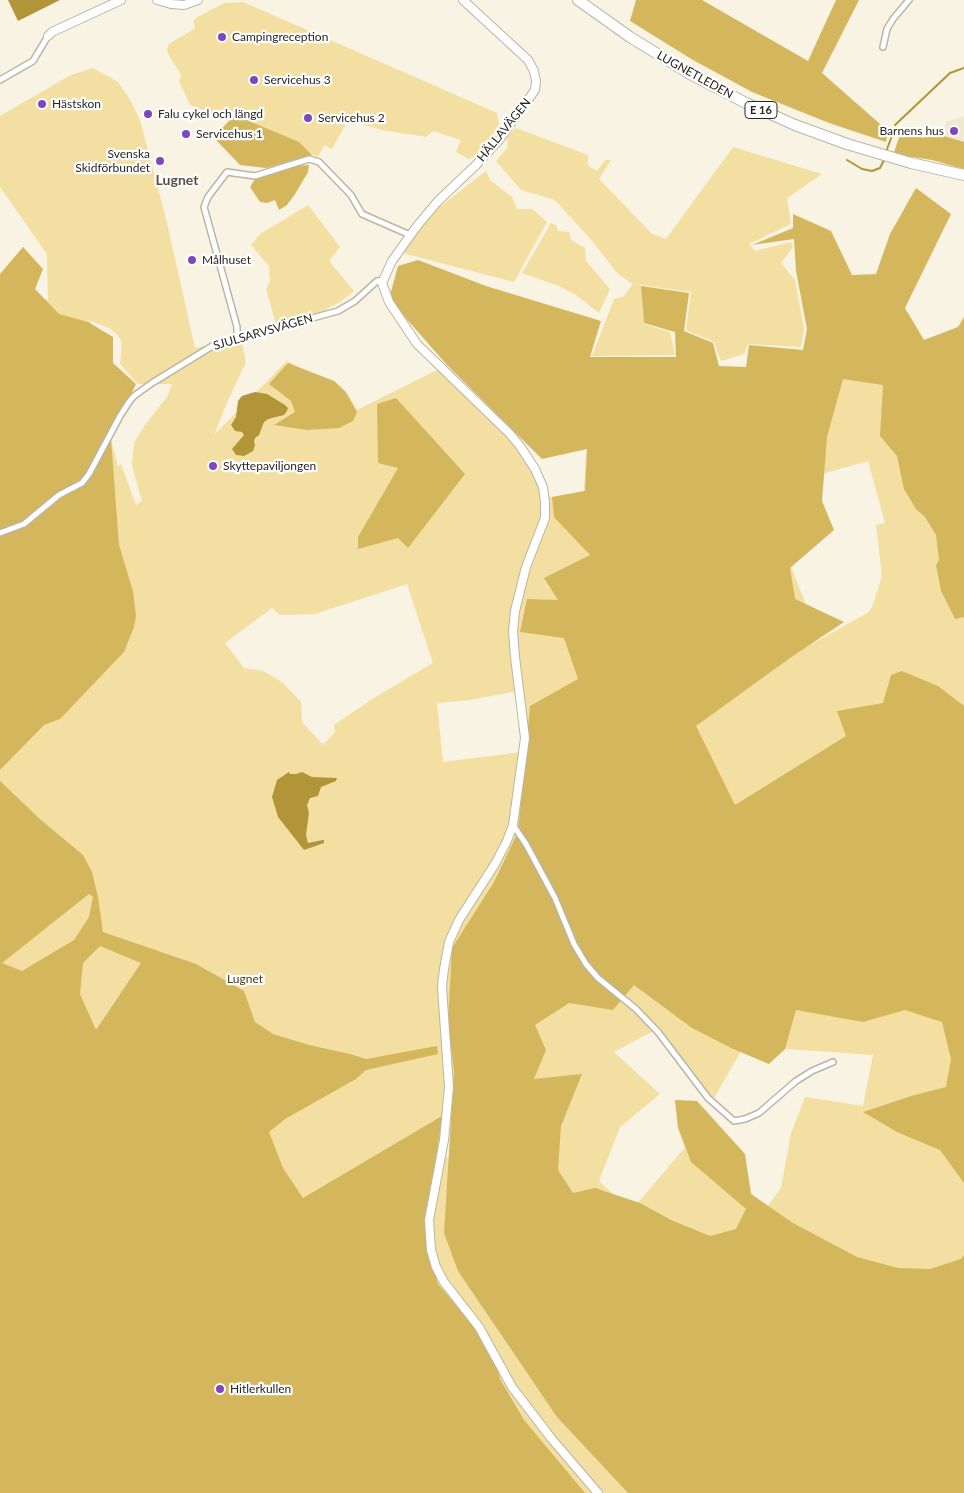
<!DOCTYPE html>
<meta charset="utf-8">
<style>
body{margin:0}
canvas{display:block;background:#f8f3e2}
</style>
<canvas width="964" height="1493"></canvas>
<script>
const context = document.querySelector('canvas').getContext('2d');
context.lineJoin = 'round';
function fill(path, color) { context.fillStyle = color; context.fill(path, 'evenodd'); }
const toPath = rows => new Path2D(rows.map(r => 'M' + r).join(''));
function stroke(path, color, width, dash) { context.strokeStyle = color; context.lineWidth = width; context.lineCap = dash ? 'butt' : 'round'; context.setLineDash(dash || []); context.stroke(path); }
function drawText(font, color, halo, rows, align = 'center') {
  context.font = font + ' Lato,sans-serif'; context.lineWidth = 4.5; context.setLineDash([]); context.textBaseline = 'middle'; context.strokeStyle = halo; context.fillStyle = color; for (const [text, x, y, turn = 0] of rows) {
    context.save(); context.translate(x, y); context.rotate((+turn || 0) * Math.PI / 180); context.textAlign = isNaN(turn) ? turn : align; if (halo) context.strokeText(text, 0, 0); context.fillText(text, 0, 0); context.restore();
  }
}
fill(toPath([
 [964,116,964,145,943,140,946,122]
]), '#f0e8d1');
fill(toPath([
 [243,2,497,113,499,125,481,152,469,159,456,152,461,140,433,131,426,137,382,130,364,125,349,118,332,149,324,145,318,157,190,105,179,81,181,75,168,54,167,49,169,44,194,29,195,26,193,21,196,18,224,3],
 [93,68,118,82,129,98,140,120,167,223,195,348,241,338,246,362,226,405,214,435,287,361,348,394,357,410,441,368,481,407,533,464,546,498,584,491,586,453,641,425,819,377,964,373,964,1493,0,1493,0,286,24,295,48,300,47,254,0,187,0,116,71,75],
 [88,320,109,328,117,334,122,343,120,364,138,384,172,384,167,397,145,425,134,443,132,466,142,501,136,505,121,464,118,467,110,436,105,339],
 [868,461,885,523,876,525,882,576,872,607,869,612,805,648,810,615,790,564,815,476],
 [407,584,433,663,374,698,334,725,335,732,323,745,302,722,301,702,282,682,263,671,244,668,225,643,272,608,280,615,315,614],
 [517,691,522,718,522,752,443,762,437,703,470,700],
 [653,1031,710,1105,744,1046,873,1055,863,1106,805,1097,791,1133,781,1188,766,1208,694,1137,631,1211,599,1181,620,1127,660,1094,614,1052],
 [447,1119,500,1126,498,1163,442,1157],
 [516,128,588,155,588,166,597,171,605,160,611,160,599,179,652,234,666,239,733,147,822,174,787,198,791,224,749,244,755,251,791,242,793,247,781,263,795,280,804,328,801,347,748,344,744,354,721,361,714,342,686,330,691,292,641,285,644,324,670,332,675,355,592,356,614,299,623,297,633,284,618,274,593,242,555,200,521,190,496,161,508,147,507,136],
 [486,171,490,180,512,197,517,209,532,209,547,222,514,282,402,253,432,213],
 [308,205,340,247,329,261,354,291,340,302,323,311,276,324,266,289,270,281,269,266,251,245,260,234],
 [551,223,556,225,558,231,569,232,571,240,585,248,586,261,610,289,599,313,576,295,559,286,522,273]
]), '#f3dfa1');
fill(toPath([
 [636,0,702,0,808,61,836,0,859,0,822,73,888,131,886,142,829,123,752,92,693,60,630,21],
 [235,115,299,142,312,155,266,168,240,165,217,141,220,130],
 [905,128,923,138,934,133,964,142,964,169,932,160,900,155,894,152,900,135],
 [309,165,308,172,295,194,287,205,279,210,275,200,267,203,260,202,250,187,255,179,295,166],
 [916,188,951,214,905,308,924,340,958,327,964,317,964,617,955,619,941,591,936,565,939,560,936,535,925,517,916,509,904,489,897,456,880,436,883,385,843,379,827,437,822,501,834,530,790,568,795,599,844,622,790,658,696,726,735,805,846,736,837,711,883,703,891,675,902,671,938,686,964,706,964,1183,940,1150,897,1132,863,1112,911,1096,946,1087,951,1059,942,1022,905,1010,863,1022,796,1010,785,1049,769,1064,731,1048,692,1028,634,985,613,1010,569,1003,535,1025,546,1050,534,1079,582,1074,561,1126,558,1170,573,1193,595,1188,640,1203,671,1220,710,1236,736,1229,746,1209,691,1162,678,1128,675,1100,697,1101,745,1154,751,1194,793,1223,857,1257,898,1268,930,1269,961,1259,964,1255,964,1493,628,1493,557,1417,458,1271,444,1233,454,1071,448,1022,452,948,494,882,518,832,530,706,578,679,564,638,520,632,527,599,558,600,544,578,590,555,554,517,552,497,585,491,587,449,542,459,447,365,389,299,398,266,418,260,486,286,601,321,590,357,676,357,675,332,644,323,641,286,689,293,684,331,713,343,719,366,746,367,749,345,803,350,807,329,796,271,794,239,752,245,793,228,793,214,831,231,852,275,876,274,890,234],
 [23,247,43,269,35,289,59,314,88,322,113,337,113,363,136,384,111,439,119,545,133,591,136,616,134,627,124,652,60,719,44,725,0,770,0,274],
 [288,363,334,381,345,391,357,412,353,421,339,428,307,430,274,425,295,412,291,401,269,384],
 [396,398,465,474,408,548,398,538,358,549,358,537,398,468,378,463,377,404],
 [0,781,41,820,83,855,92,872,98,897,103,932,196,964,244,991,255,1022,273,1034,309,1045,350,1054,366,1059,437,1046,438,1054,366,1070,356,1079,285,1119,269,1132,283,1168,303,1198,442,1116,426,1236,433,1268,438,1284,478,1331,495,1360,500,1379,524,1420,585,1493,0,1493],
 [89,894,93,897,89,917,74,940,22,971,2,963],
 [100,946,141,963,96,1030,80,994,83,963]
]), '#d4b75d');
fill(toPath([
 [8,0,60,0,18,21],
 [255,392,267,394,285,405,288,408,287,411,284,415,268,419,264,422,259,435,255,438,254,441,255,445,253,451,244,456,236,455,232,449,244,435,242,432,235,431,231,425,236,417,238,401,242,396],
 [289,772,290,774,296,774,302,772,312,777,337,778,336,781,321,787,318,796,310,798,307,805,309,813,306,835,308,843,323,840,324,840,324,843,304,850,278,817,272,797,277,780]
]), '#b19538');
stroke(toPath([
 [895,125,950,73,964,68],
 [886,152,894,130],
 [847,160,862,169,872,171,880,168,884,160]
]), '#b19538', 2);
const street = toPath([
 [883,47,887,29,893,19,909,0],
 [0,80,33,61,48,36],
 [237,338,237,327,204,207,208,197,227,172,255,176,309,159,319,162,351,195,362,214,410,235],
 [0,533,24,524,59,495,82,483,89,474,120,416,129,402,134,396,152,383,214,345,338,311,355,301,377,281,383,280],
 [513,825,526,844,555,898,574,944,586,964,598,978,636,1009,658,1032,708,1098,734,1121,745,1119,759,1113,796,1081,812,1071,833,1062]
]);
const secondary = toPath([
 [157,0,171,4,184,5,198,0],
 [463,0,528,60,534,71,536,81,535,90,499,140,476,165,438,201,417,226,392,261,382,283,389,302,417,344,509,433,520,446,535,469,543,487,545,502,545,518,526,567,515,611,513,631,515,657,525,738,513,825,507,841,495,864,459,920,449,942,444,969,442,986,443,1002,449,1087,444,1140,429,1220,431,1250,436,1267,444,1282,479,1327,512,1387,551,1438,598,1493],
 [48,36,52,32,121,0]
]);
const highway = toPath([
 [578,0,630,37,690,74,746,103,795,125,847,144,911,163,964,175]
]);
stroke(street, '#bab5a5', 8);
stroke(secondary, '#bab5a5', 10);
stroke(highway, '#bab5a5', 12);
stroke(street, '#fff', 5);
stroke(secondary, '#fff', 8);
stroke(highway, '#fff', 10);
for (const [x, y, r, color] of [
 [222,37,5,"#7f47be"],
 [254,80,5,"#7f47be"],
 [42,104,5,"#7f47be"],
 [148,114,5,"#7f47be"],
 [308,118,5,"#7f47be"],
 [954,131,5,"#7f47be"],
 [186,134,5,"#7f47be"],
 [160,161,5,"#7f47be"],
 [192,260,5,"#7f47be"],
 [213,466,5,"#7f47be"],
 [220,1389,5,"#7f47be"]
]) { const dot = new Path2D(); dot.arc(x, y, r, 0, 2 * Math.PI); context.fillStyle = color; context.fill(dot); stroke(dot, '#fff', 2); }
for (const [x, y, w] of [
 [761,110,32]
]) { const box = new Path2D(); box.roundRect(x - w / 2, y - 8.5, w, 17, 4); context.fillStyle = '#fff'; context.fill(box); stroke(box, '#282620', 1); }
drawText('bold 11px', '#282620', null, [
 ["E 16",761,110]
]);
drawText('12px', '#282620', '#fff', [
 ["Campingreception",232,37],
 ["Servicehus 3",264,80],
 ["Hästskon",52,104],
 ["Falu cykel och längd",158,114],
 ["Servicehus 2",318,118],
 ["Barnens hus",944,131,"right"],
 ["Servicehus 1",196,134],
 ["Svenska",150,154,"right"],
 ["Skidförbundet",150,168,"right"],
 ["Målhuset",202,260],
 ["Skyttepaviljongen",223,466],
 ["Hitlerkullen",230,1389]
], 'left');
drawText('12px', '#282620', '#fff', [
 ["LUGNETLEDEN",695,75,29],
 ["HÄLLAVÄGEN",504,130,-51],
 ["SJULSARVSVÄGEN",263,332,-16]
]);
drawText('12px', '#473c15', '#fff', [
 ["Lugnet",245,979]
]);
drawText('bold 14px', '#565144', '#fff', [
 ["Lugnet",177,180]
]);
</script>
